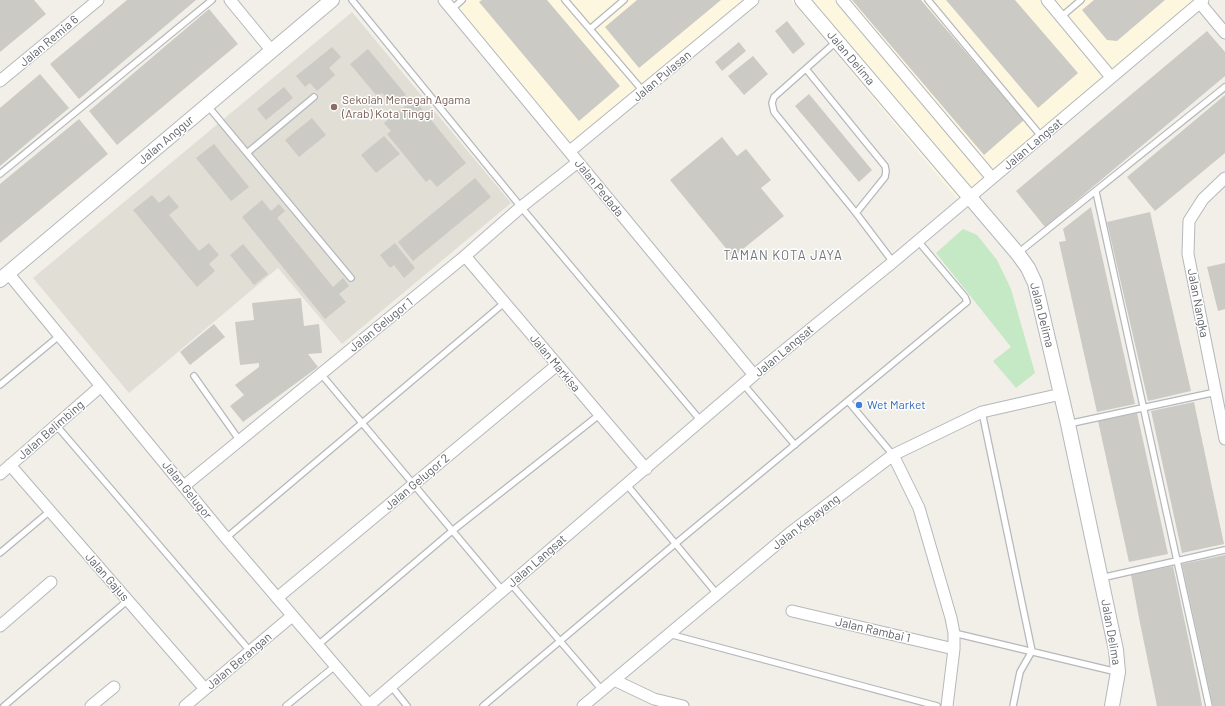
<!DOCTYPE html>
<style>
body{margin:0}
canvas{display:block;background:#f1efe8}
</style>
<canvas width="1225" height="706"></canvas>
<script>
const context = document.querySelector('canvas').getContext('2d');
context.lineJoin = 'round';
function fill(path, color) { context.fillStyle = color; context.fill(path, 'evenodd'); }
const toPath = rows => new Path2D(rows.map(r => 'M' + r).join(''));
function stroke(path, color, width, dash) { context.strokeStyle = color; context.lineWidth = width; context.lineCap = dash ? 'butt' : 'round'; context.setLineDash(dash || []); context.stroke(path); }
function drawText(font, color, halo, rows, align = 'center') {
  context.font = font + ' Barlow,sans-serif'; context.lineWidth = 3; context.setLineDash([]); context.textBaseline = 'middle'; context.strokeStyle = halo; context.fillStyle = color; for (const [text, x, y, turn = 0] of rows) {
    context.save(); context.translate(x, y); context.rotate((+turn || 0) * Math.PI / 180); context.textAlign = isNaN(turn) ? turn : align; if (halo) context.strokeText(text, 0, 0); context.fillText(text, 0, 0); context.restore();
  }
}
fill(toPath([
 [437,0,761,0,568,159],
 [791,0,1211,0,965,208]
]), '#fef7e0');
fill(toPath([
 [352,12,511,203,342,344,278,268,129,393,33,278]
]), '#e1ded6');
fill(toPath([
 [963,229,977,235,997,260,1011,289,1035,373,1016,388,993,361,1011,347,936,253]
]), '#c5e8c5');
fill(toPath([
 [0,0,34,0,46,14,0,52],
 [127,0,196,0,79,99,50,64],
 [482,0,547,0,620,86,579,121,479,2],
 [637,0,721,0,639,68,605,27],
 [852,0,921,0,1024,120,984,155],
 [946,0,1015,0,1078,73,1038,108],
 [1094,0,1165,0,1117,41,1107,40,1082,10],
 [209,9,238,44,117,145,89,111],
 [787,21,805,44,793,54,775,31],
 [1207,31,1225,52,1225,76,1045,227,1016,191],
 [739,42,746,51,722,71,715,62],
 [332,47,341,57,329,68,335,75,317,91,310,83,305,87,296,76],
 [368,49,406,95,393,106,382,93,377,96,350,64],
 [753,56,768,74,744,95,728,76],
 [40,74,69,108,0,166,0,108],
 [284,87,293,98,266,120,257,109],
 [809,94,872,170,859,182,795,106],
 [1225,95,1225,153,1155,211,1127,177],
 [414,99,466,163,437,187,430,179,426,182,387,134,391,131,384,123],
 [312,118,326,135,299,157,285,140],
 [79,119,108,154,0,243,0,184],
 [384,136,400,154,376,173,361,155],
 [722,137,737,156,746,149,771,180,761,188,784,216,733,257,670,180],
 [214,144,249,187,231,201,196,158],
 [475,178,491,197,413,261,398,242],
 [152,195,159,203,169,195,179,207,169,215,199,251,209,243,219,255,209,264,215,271,197,287,133,210],
 [262,200,271,211,279,204,285,211,277,218,333,287,343,278,349,286,339,294,346,302,325,319,242,217],
 [1091,207,1135,404,1097,412,1059,242,1066,241,1063,229],
 [1150,212,1191,391,1148,401,1107,222],
 [395,243,415,268,404,278,394,265,390,268,380,255],
 [243,244,268,274,254,285,230,255],
 [1225,263,1225,309,1218,311,1207,267],
 [301,298,304,326,319,324,322,353,308,354,318,367,243,422,230,406,244,395,235,385,259,367,259,363,240,365,235,322,254,320,252,303],
 [214,324,225,337,190,365,180,352],
 [1194,402,1224,544,1182,553,1151,411],
 [1137,413,1168,554,1129,562,1098,421],
 [1225,555,1225,706,1213,706,1182,564],
 [1173,566,1200,694,1202,706,1157,706,1139,618,1131,575]
]), '#cccac5');
const service = toPath([
 [352,0,521,207,701,421],
 [565,0,643,91],
 [928,0,1041,136],
 [452,9,462,0],
 [1061,17,1081,0],
 [590,29,624,0],
 [837,41,774,97,772,103,774,112,856,213,893,262],
 [806,69,885,166,886,171,885,177,856,213],
 [207,105,351,278],
 [247,153,314,97],
 [0,174,212,0],
 [1096,192,1209,706],
 [1018,253,1225,87],
 [321,374,503,591],
 [194,376,240,441],
 [0,385,59,336],
 [744,385,795,445],
 [848,401,893,455],
 [982,412,1032,651,1020,672,1013,706],
 [1068,424,1216,392],
 [56,425,250,651],
 [627,485,717,594],
 [226,538,504,303],
 [0,553,50,511],
 [1101,578,1225,550],
 [511,584,602,690],
 [954,633,1117,672],
 [669,634,937,706],
 [318,645,452,531,599,415],
 [391,686,407,706],
 [4,706,128,600],
 [286,706,335,666],
 [483,706,675,544,967,302,965,297,918,241]
]);
const minor = toPath([
 [230,0,271,50],
 [444,0,754,375],
 [842,0,992,178],
 [1047,0,1111,77],
 [1200,3,1225,33],
 [0,81,98,0],
 [570,151,753,0],
 [1225,178,1203,199,1189,221,1188,254,1225,439],
 [465,256,646,469],
 [8,273,226,538,369,705],
 [893,455,919,508,951,618,954,633,954,649,947,706],
 [10,465,205,689],
 [0,474,101,386],
 [184,486,465,256,521,207,578,162],
 [277,598,557,365],
 [792,611,954,649],
 [0,626,51,582],
 [614,680,654,699,683,706],
 [91,706,114,687],
 [185,706,292,616],
 [368,706,754,375,893,262,1203,0],
 [583,706,790,533,893,455,982,412,1061,394]
]);
const tertiary = toPath([
 [802,0,1018,254,1028,268,1035,283,1068,424,1116,650,1118,672,1112,706],
 [0,280,332,0]
]);
stroke(service, '#b5b8bc', 8);
stroke(minor, '#b5b8bc', 13);
stroke(tertiary, '#b5b8bc', 16);
stroke(service, '#fff', 5.5);
stroke(minor, '#fff', 11);
stroke(tertiary, '#fff', 14);
for (const [x, y, r, color] of [
 [334,107,4,"#8d6e63"],
 [859,405,4,"#3f7fe0"]
]) { const dot = new Path2D(); dot.arc(x, y, r, 0, 2 * Math.PI); context.fillStyle = color; context.fill(dot); stroke(dot, '#fff', 1.5); }
drawText('12px', '#5f6368', '#fff', [
 ["Jalan Remia 6",49,41,-40],
 ["Jalan Delima",851,58,50],
 ["Jalan Pulasan",662,76,-40],
 ["Jalan Anggur",166,140,-40],
 ["Jalan Langsat",1033,144,-40],
 ["Jalan Pedada",599,188,51],
 ["Jalan Nangka",1198,303,79],
 ["Jalan Delima",1042,315,76],
 ["Jalan Gelugor 1",381,325,-39],
 ["Jalan Langsat",784,351,-40],
 ["Jalan Markisa",555,363,50],
 ["Jalan Belimbing",51,430,-41],
 ["Jalan Gelugor 2",417,482,-40],
 ["Jalan Gelugor",187,490,51],
 ["Jalan Kepayang",806,522,-38],
 ["Jalan Langsat",537,561,-41],
 ["Jalan Gajus",107,577,49],
 ["Jalan Rambai 1",873,630,13],
 ["Jalan Delima",1111,632,80],
 ["Jalan Berangan",239,661,-40]
]);
drawText('12px', '#785e54', '#fff', [
 ["Sekolah Menegah Agama",342,100],
 ["(Arab) Kota Tinggi",342,114]
], 'left');
drawText('12px', '#366cbe', '#fff', [
 ["Wet Market",867,405]
], 'left');
context.letterSpacing = '1px';
drawText('13px', '#70757a', '#fff', [
 ["TAMAN KOTA JAYA",783,256]
]);
context.letterSpacing = '0px';
</script>
